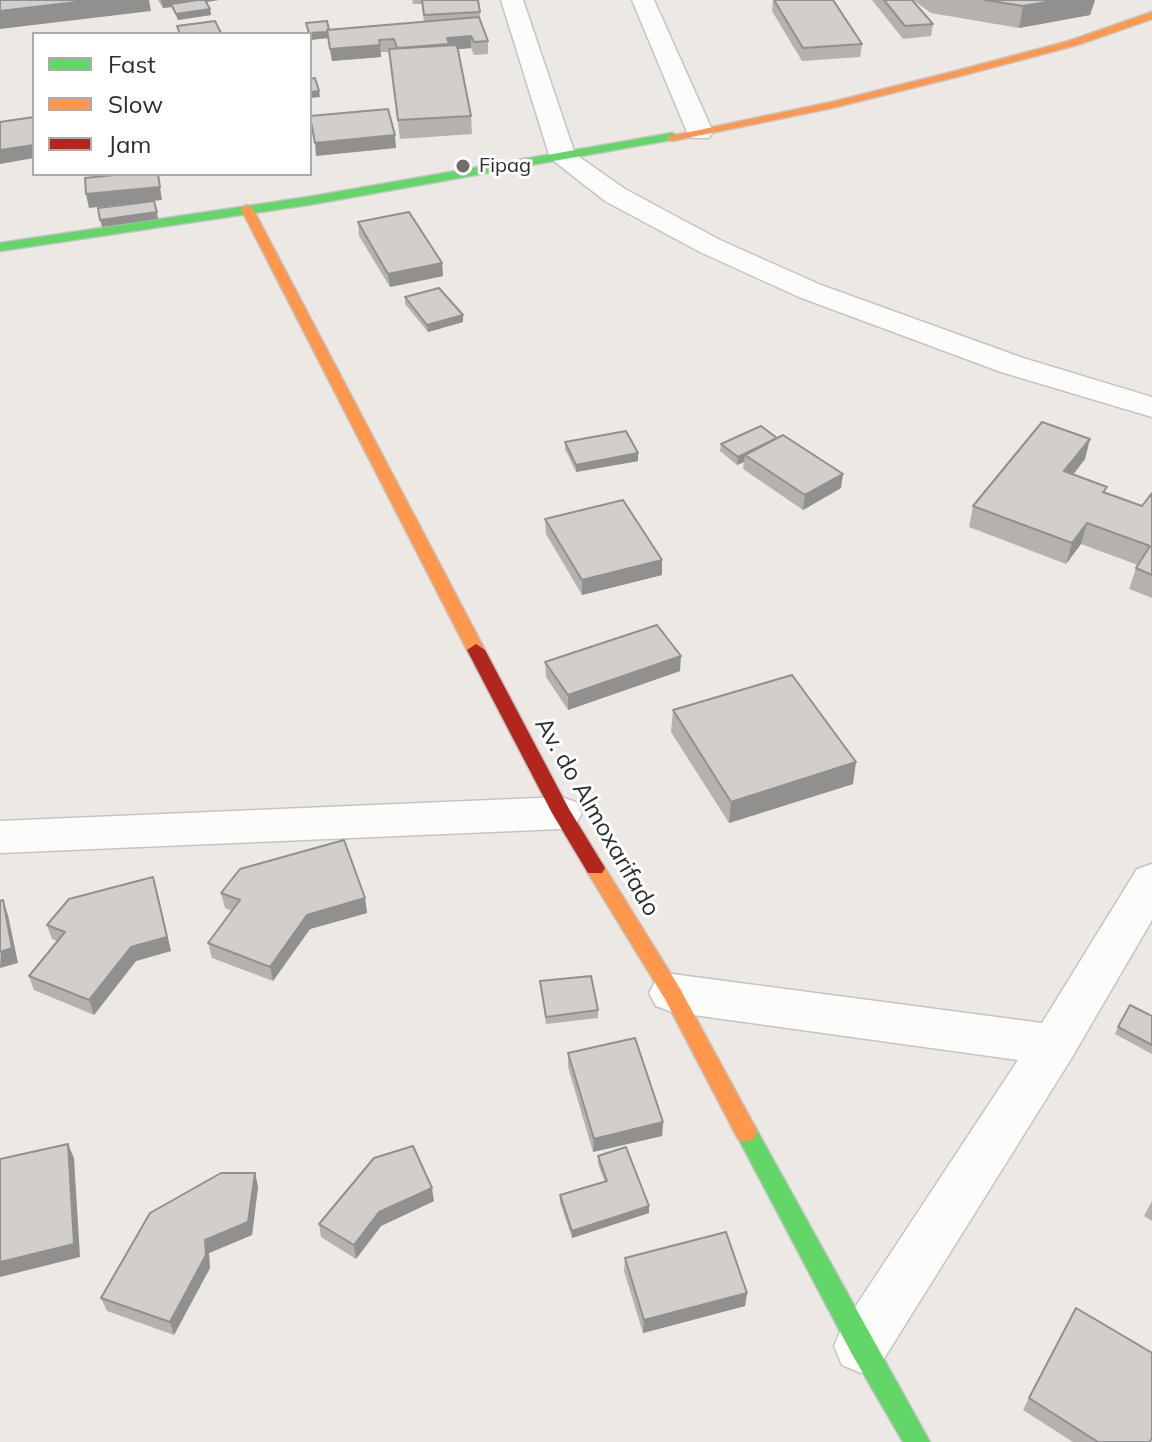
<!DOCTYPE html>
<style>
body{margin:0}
#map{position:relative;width:1152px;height:1442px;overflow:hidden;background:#ece8e4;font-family:Mulish,sans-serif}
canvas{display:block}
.legend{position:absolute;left:32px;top:32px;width:280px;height:144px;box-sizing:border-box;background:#fff;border:2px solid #ababab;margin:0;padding:10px 14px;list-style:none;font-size:24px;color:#2e2e2e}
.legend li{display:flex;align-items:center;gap:16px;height:40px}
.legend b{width:40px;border:2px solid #ababab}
</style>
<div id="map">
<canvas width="1152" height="1442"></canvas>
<ul class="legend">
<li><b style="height:10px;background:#63d668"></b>Fast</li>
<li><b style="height:10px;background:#ff974d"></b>Slow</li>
<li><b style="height:10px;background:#b3261e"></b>Jam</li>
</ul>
</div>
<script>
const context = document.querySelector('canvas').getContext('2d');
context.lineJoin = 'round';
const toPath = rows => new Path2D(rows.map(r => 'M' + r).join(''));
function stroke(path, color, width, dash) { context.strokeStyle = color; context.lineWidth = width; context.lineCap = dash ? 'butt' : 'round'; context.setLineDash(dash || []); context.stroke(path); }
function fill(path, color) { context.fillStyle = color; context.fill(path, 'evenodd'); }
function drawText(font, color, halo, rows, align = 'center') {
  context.font = font + ' Mulish,sans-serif'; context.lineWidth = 6; context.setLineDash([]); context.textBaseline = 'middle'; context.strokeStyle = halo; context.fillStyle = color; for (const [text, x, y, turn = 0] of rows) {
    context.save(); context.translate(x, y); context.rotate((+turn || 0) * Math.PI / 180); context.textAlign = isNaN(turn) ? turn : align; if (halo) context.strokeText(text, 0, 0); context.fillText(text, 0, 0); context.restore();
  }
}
const street = toPath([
 [501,0,523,0,575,154,625,189,720,240,821,285,1023,358,1152,397,1152,417,1001,372,799,297,700,252,605,201,550,158,501,0],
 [632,0,654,0,713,132,709,138,691,138,687,132,632,0],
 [561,797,576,802,582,813,576,824,561,829,0,853,0,821,561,797],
 [1152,864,1152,920,1071,1059,880,1365,861,1373,842,1365,834,1346,842,1327,1018,1060,672,1012,656,1006,649,993,656,980,672,974,1042,1023,1137,869,1152,864]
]);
const fast = toPath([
 [672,133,676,135,676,139,314,204,0,251,0,243,314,196,672,133],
 [746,1122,754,1125,930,1442,903,1442,852,1354,735,1132,738,1125,746,1122]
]);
const slow = toPath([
 [1152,12,1152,19,1077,45,960,76,832,108,672,141,666,137,832,102,952,72,1069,41,1152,12],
 [247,205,253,209,485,650,482,654,470,654,467,650,241,209,247,205],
 [595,860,602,863,679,987,754,1125,757,1132,754,1139,746,1142,738,1139,665,999,585,868,588,863,595,860]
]);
const jam = toPath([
 [476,644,485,650,569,809,602,863,605,868,602,873,588,873,552,813,467,650,476,644]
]);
stroke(street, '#c5c4c5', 3);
stroke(fast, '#c5c4c5', 3);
stroke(slow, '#c5c4c5', 3);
stroke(jam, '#c5c4c5', 3);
fill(street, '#fcfcfb');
fill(fast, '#63d668');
fill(slow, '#ff974d');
fill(jam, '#b3261e');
fill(toPath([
 [158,0,219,0,206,2,210,9,211,15,178,20,172,7,163,8],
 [412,0,478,0,481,22,488,41,488,54,474,55,471,48,458,49,471,116,472,134,400,139,389,52,381,52,381,57,332,61,328,38,310,40,310,34,308,34,306,23,329,30,424,22,422,4,413,4],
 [773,0,862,44,860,57,802,61,772,11],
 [872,0,1095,0,1090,15,1019,28,931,13,913,0,933,24,931,36,903,39],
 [358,222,442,263,443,276,390,287,359,236],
 [405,297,463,315,463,322,428,332,405,304],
 [565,442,638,453,638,461,576,472,565,449],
 [721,444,841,488,803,510,743,469,744,462,737,465,720,451],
 [1085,459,1073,475,1105,493,1142,506,1152,493,1152,598,1129,589,1136,568,1138,565,1081,544,1066,564,969,527,973,506],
 [545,519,662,560,662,575,582,595,546,534],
 [545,662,680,671,568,710,546,677],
 [673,710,853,784,729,823,671,732],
 [157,891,171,951,136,961,94,1015,34,990,29,976,57,941,52,939,47,925],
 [221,893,365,898,367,913,310,929,273,981,212,958,208,943,232,911,225,908],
 [540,981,598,1010,598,1018,546,1024],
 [1152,1016,1152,1054,1115,1034,1118,1027],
 [568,1053,663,1122,662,1136,593,1152,568,1067],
 [598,1156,649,1213,572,1238,560,1202,560,1195,605,1182,598,1164],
 [255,1173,258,1187,252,1235,209,1253,210,1268,174,1335,107,1311,101,1298],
 [434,1201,381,1226,356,1259,321,1237,319,1224],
 [1152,1201,1152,1221,1144,1216],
 [625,1258,747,1293,745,1306,643,1333,624,1271],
 [1029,1398,1150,1442,1073,1442,1023,1410]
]), '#b4b1af');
fill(toPath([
 [93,0,149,0,151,11,0,29,0,11],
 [161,0,219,0,173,7,171,4,172,7,163,8],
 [1057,0,1095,0,1090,15,1019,28,1023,6],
 [210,9,211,15,178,20,176,14],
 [327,32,328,38,310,40,309,33],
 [471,36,471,48,449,50,447,38],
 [380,45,381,57,332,61,330,49],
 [319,91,320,97,310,98,310,92],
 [395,135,396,148,316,156,315,143],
 [34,145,34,158,0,164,0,150],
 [158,174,162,200,89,208,86,194],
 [157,212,158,219,102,227,100,220],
 [442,263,443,276,390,287,388,274],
 [463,315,463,322,428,332,427,325],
 [779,439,745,455,744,462,737,465,738,457],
 [1090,439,1085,459,1059,492,1064,471],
 [638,453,638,461,576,472,576,465],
 [843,474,841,488,803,510,805,495],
 [1087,523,1081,544,1066,564,1072,543],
 [662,560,662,575,582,595,582,580],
 [681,656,680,671,568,710,568,695],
 [856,762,853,784,729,823,731,802],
 [157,891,171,951,136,961,94,1015,89,1000],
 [365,898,367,913,310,929,273,981,270,967,307,915],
 [3,900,8,915,18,963,0,968],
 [663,1122,662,1136,593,1152,594,1139],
 [68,1144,74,1158,80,1257,0,1277,0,1262],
 [255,1173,258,1187,252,1235,209,1253,210,1268,174,1335,170,1322,205,1240],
 [432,1188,434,1201,381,1226,356,1259,354,1245,379,1212],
 [649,1206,649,1213,572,1238,572,1231],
 [747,1293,745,1306,643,1333,644,1320]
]), '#92908e');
const building = toPath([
 [0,0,93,0,0,11,0,0],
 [198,0,205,0,210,9,176,14,171,4,198,0],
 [422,0,478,0,480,12,424,15,422,0],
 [774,0,833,0,862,44,803,48,774,0],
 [884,0,912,0,933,24,905,26,884,0],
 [985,0,1057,0,1023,6,985,0],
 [479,17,488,41,474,42,471,36,447,38,449,44,397,48,394,39,379,40,380,45,330,49,327,30,479,17],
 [215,21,221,33,212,34,180,34,177,26,215,21],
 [327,21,329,30,327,30,327,32,309,33,306,23,327,21],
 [457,45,471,116,398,120,389,49,457,45],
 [315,78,319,91,310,92,310,79,315,78],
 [388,109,395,135,315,143,310,116,388,109],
 [34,117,34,145,0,150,0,122,34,117],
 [124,174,158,174,160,187,86,194,85,178,124,174],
 [154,201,157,212,100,220,98,208,154,201],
 [409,212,442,263,388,274,358,222,409,212],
 [439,288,463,315,427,325,405,297,439,288],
 [1042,422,1090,439,1064,471,1107,487,1103,492,1142,506,1152,493,1152,575,1136,568,1150,546,1087,523,1072,543,973,506,1042,422],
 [761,426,777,438,738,457,721,444,761,426],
 [626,431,638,453,576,465,565,442,626,431],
 [783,435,843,474,805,495,745,455,783,435],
 [623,500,662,560,582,580,545,519,623,500],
 [657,625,681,656,568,695,545,662,657,625],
 [792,675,856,762,731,802,673,710,792,675],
 [344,840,365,898,307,915,270,967,208,943,240,900,221,893,240,869,344,840],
 [153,877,167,937,131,947,89,1000,29,976,65,932,47,925,69,899,153,877],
 [3,900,12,948,0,952,0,901,3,900],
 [591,976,598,1010,546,1017,540,981,591,976],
 [1130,1005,1152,1016,1152,1045,1118,1027,1130,1005],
 [635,1038,663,1122,594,1139,568,1053,635,1038],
 [68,1144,74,1244,0,1262,0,1159,68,1144],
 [413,1146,432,1188,379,1212,354,1245,319,1224,374,1158,413,1146],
 [626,1147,649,1206,572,1231,560,1195,607,1181,598,1156,626,1147],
 [221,1173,255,1173,248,1222,205,1240,206,1255,170,1322,101,1298,150,1213,221,1173],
 [726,1232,747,1293,644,1320,625,1258,726,1232],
 [1076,1308,1152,1353,1152,1437,1150,1442,1098,1442,1029,1398,1076,1308]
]);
fill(building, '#d1cecb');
stroke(building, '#92908e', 2);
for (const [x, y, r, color] of [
 [463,166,8,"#706f6e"]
]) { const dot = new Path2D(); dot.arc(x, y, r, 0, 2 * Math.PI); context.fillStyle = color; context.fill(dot); stroke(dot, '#fff', 3); }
drawText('20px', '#2e2e2e', '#fff', [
 ["Fipag",479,166]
], 'left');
drawText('24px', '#2e2e2e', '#fff', [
 ["Av. do Almoxarifado",597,817,60]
]);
</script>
